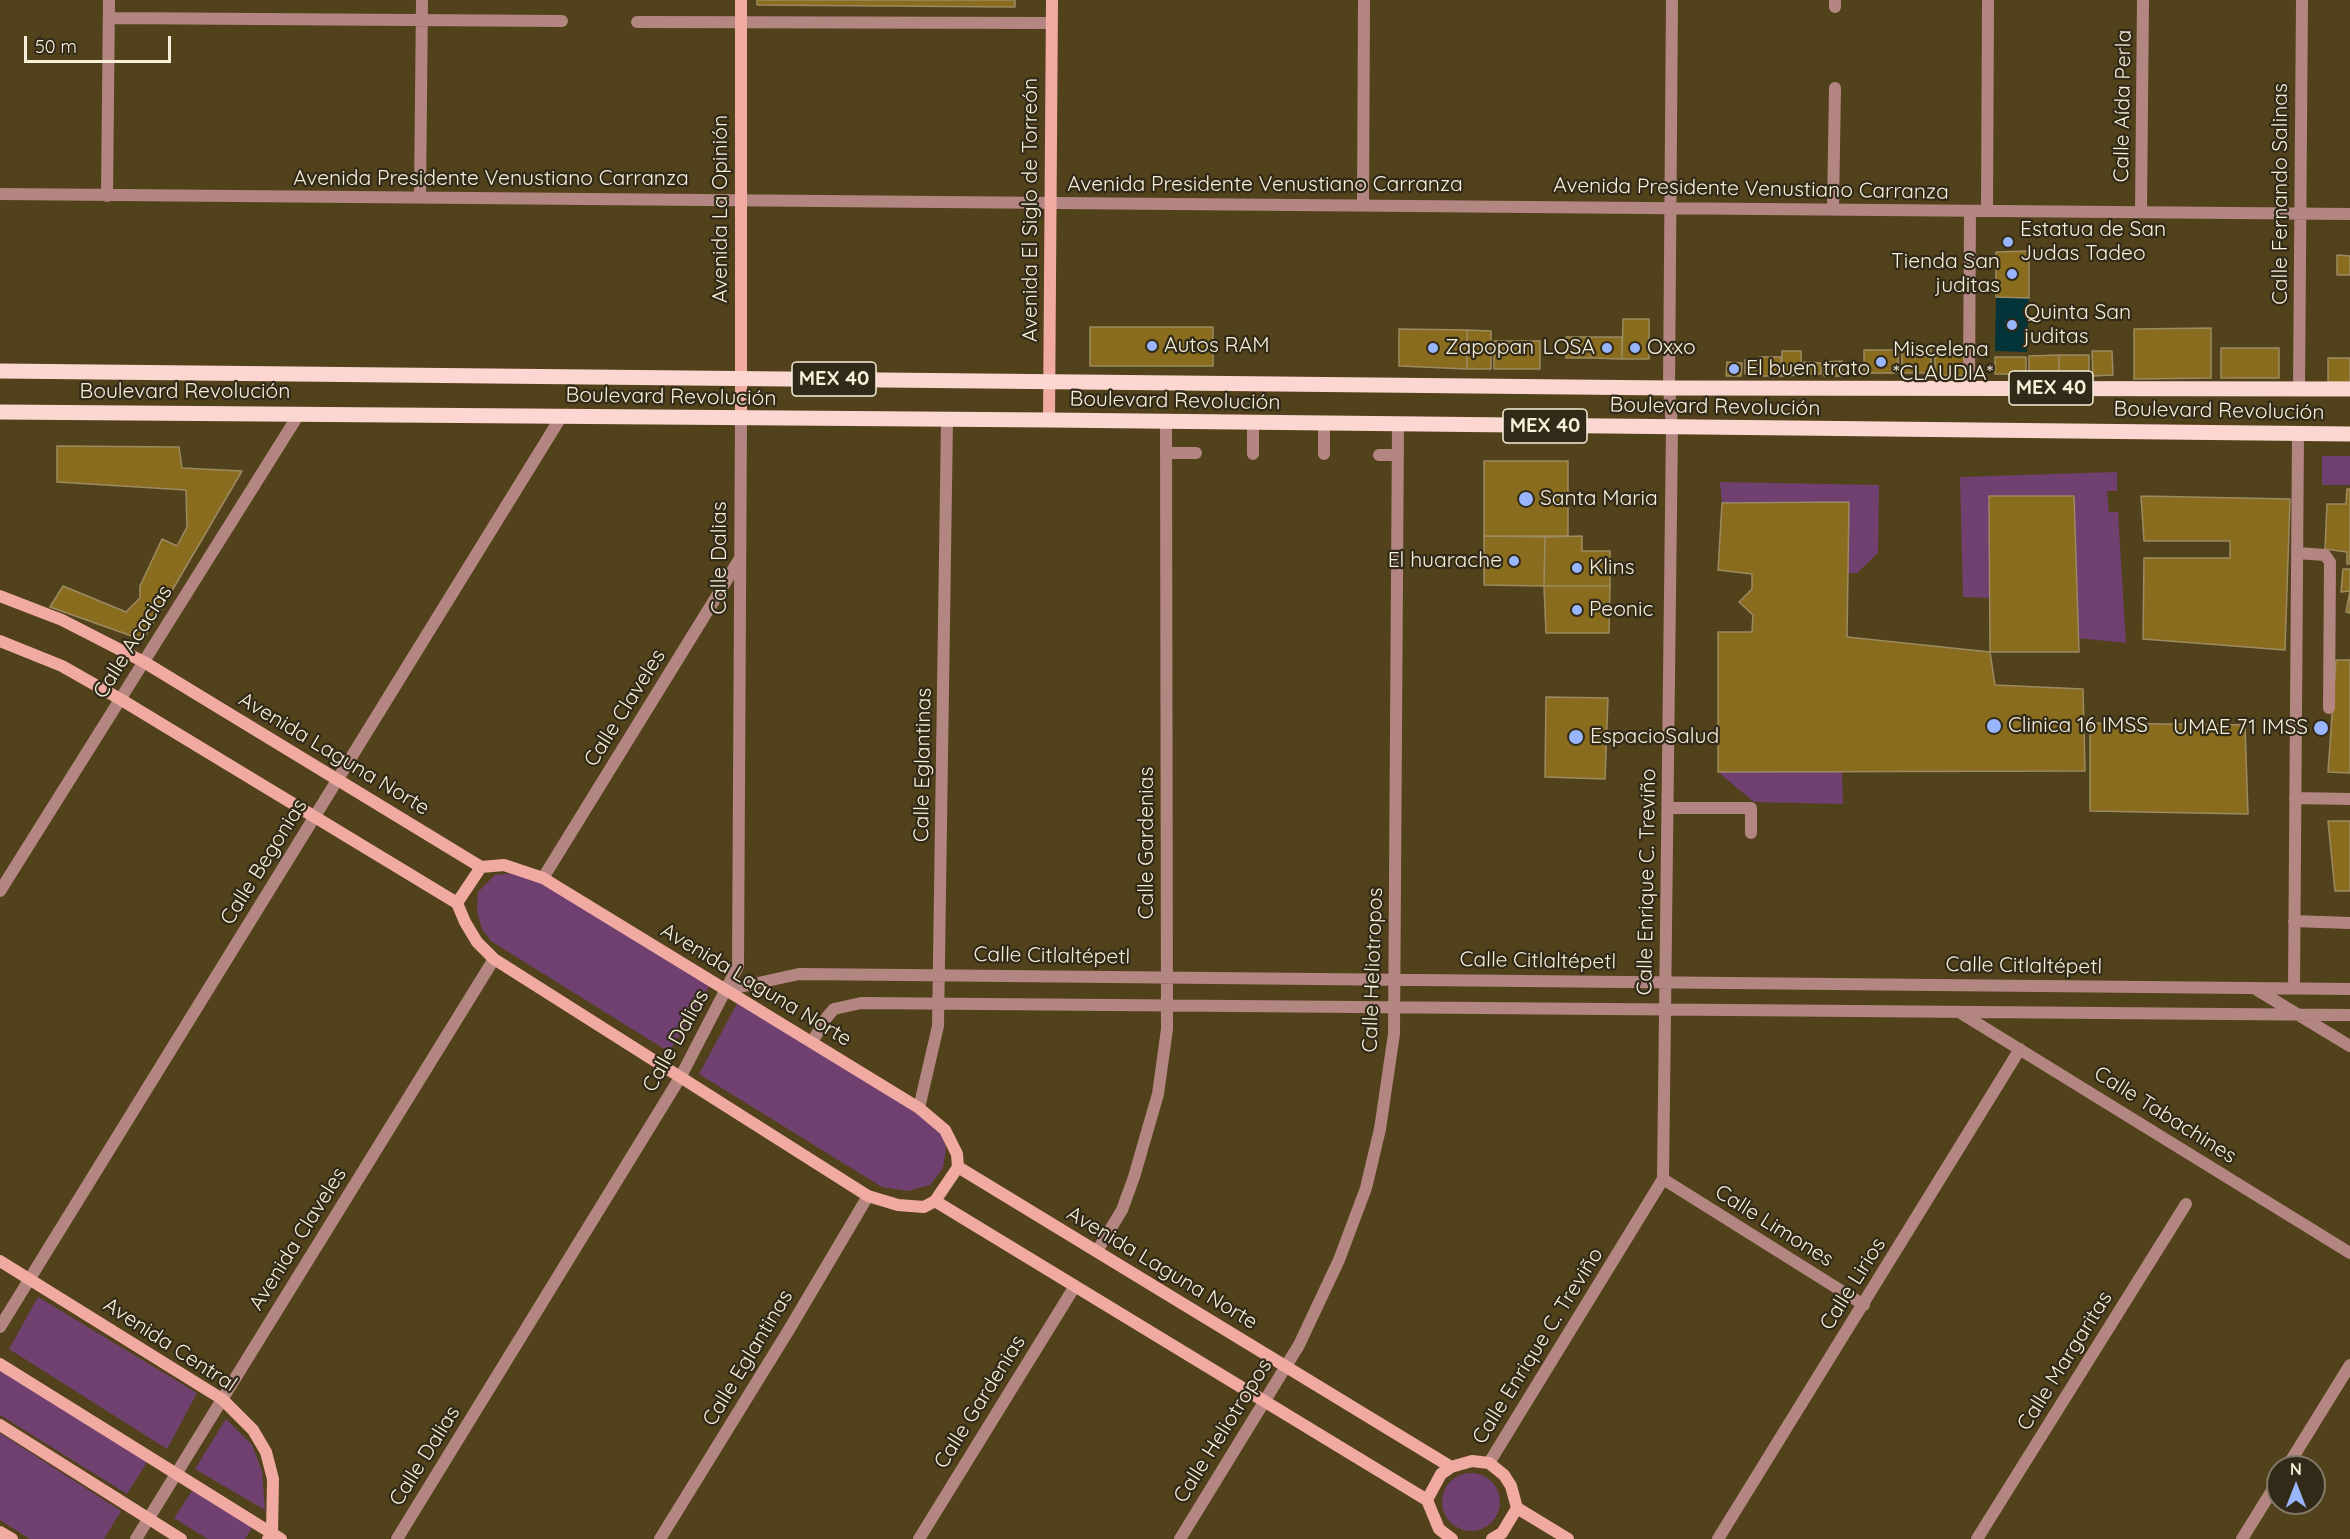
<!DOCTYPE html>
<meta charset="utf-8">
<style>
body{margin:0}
#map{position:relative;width:2350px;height:1539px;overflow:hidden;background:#52421b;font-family:Quicksand,sans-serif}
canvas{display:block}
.north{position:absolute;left:2266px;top:1455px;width:60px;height:60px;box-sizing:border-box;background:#312a19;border:2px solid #817966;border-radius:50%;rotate:0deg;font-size:16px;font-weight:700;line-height:24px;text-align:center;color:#f8efd9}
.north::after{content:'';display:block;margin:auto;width:21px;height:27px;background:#99b5fd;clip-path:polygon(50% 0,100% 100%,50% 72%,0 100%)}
.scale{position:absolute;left:24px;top:36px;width:147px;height:27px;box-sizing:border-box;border:3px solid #f8efd9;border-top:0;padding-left:8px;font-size:18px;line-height:21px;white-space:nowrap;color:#f8efd9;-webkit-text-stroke:4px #312a19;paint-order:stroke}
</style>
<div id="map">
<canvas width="2350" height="1539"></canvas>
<div class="north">N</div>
<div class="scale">50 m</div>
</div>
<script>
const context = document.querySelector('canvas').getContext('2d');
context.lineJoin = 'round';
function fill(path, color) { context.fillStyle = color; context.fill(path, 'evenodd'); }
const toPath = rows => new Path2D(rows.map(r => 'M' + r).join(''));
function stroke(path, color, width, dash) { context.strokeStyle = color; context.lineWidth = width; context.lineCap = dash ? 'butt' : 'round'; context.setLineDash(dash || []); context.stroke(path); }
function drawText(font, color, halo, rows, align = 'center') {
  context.font = font + ' Quicksand,sans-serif'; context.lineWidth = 4.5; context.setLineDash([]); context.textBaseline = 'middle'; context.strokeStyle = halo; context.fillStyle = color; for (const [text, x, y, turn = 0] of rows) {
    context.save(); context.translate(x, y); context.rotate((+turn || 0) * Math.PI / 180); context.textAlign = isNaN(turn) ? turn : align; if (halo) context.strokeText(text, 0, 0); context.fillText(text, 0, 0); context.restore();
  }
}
fill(toPath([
 [2322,456,2350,456,2350,485,2322,485],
 [2117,472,2117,491,2107,491,2109,512,2118,512,2126,643,2078,638,2074,496,1989,496,1990,598,1963,597,1960,477],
 [1720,482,1879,485,1878,553,1857,573,1848,573,1849,502,1722,503],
 [1718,772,1842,772,1843,804,1754,802],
 [515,873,536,873,712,982,669,1052,491,941,482,929,477,912,478,892,495,875],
 [739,1000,939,1127,946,1148,943,1168,930,1185,908,1191,882,1187,699,1074],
 [38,1297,197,1393,167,1449,9,1349],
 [0,1368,149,1459,127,1494,0,1415],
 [226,1419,252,1445,262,1471,265,1510,195,1469],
 [0,1433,121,1511,104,1539,30,1539,0,1520],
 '1442 1502a29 29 0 1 1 58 0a29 29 0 1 1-58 0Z',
 [194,1488,253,1526,245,1539,208,1539,174,1518]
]), '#704170');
fill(toPath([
 [1996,297,2029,298,2027,352,1995,351]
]), '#02343a');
const building = toPath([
 [757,0,1015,0,1015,7,757,5,757,0],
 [2029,251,2029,298,1996,297,1996,252,2029,251],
 [2337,255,2350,256,2350,275,2337,275,2337,255],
 [1623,319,1649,319,1649,359,1622,359,1623,319],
 [1090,327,1213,327,1213,366,1090,366,1090,327],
 [2211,328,2211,378,2134,379,2134,329,2211,328],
 [1399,329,1467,330,1467,369,1399,366,1399,329],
 [1467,330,1491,331,1491,369,1467,369,1467,330],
 [1566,337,1591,337,1591,358,1566,358,1566,337],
 [1591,337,1622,337,1622,359,1591,358,1591,337],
 [1494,341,1540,341,1540,369,1494,369,1494,341],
 [1968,347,1968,376,1935,376,1935,348,1968,347],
 [1902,348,1931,349,1931,373,1902,373,1902,348],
 [2221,348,2279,348,2279,378,2221,378,2221,348],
 [1864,350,1898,350,1898,373,1864,373,1864,350],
 [1782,351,1801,351,1801,375,1782,376,1782,351],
 [2092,351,2112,351,2113,375,2093,376,2092,351],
 [2059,355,2089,355,2089,374,2059,373,2059,355],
 [2059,355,2059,373,2029,374,2029,356,2059,355],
 [1760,357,1781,357,1782,376,1760,376,1760,357],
 [1995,357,2026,357,2026,374,1995,374,1995,357],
 [2328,358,2350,358,2350,382,2328,382,2328,358],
 [1745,360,1758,360,1758,374,1745,374,1745,360],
 [1842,361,1843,376,1824,376,1824,362,1842,361],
 [1727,362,1742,363,1741,376,1726,376,1727,362],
 [1804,362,1821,363,1821,374,1804,374,1804,362],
 [57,446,179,447,182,468,242,471,143,640,50,607,63,586,126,612,140,598,140,586,162,539,177,546,187,527,186,490,57,482,57,446],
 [1484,461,1568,461,1568,536,1484,536,1484,461],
 [2347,489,2350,489,2350,564,2347,564,2347,552,2325,549,2327,504,2346,504,2347,489],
 [1989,496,2074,496,2079,652,1990,652,1989,496],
 [2141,496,2290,499,2285,650,2143,639,2144,558,2230,558,2230,541,2144,541,2141,496],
 [1849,502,1847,637,1990,652,1995,685,2083,689,2085,771,1718,772,1718,632,1752,632,1753,615,1739,602,1752,589,1752,574,1718,570,1722,503,1849,502],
 [1484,536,1545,537,1544,586,1484,585,1484,536],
 [1582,536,1582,551,1610,551,1610,586,1544,586,1545,537,1582,536],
 [2343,569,2350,569,2350,613,2346,612,2350,591,2341,592,2343,569],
 [1544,586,1610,586,1609,633,1546,633,1544,586],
 [2336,660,2350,660,2350,773,2328,772,2336,660],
 [1546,697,1608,698,1605,779,1545,777,1546,697],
 [2090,723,2245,725,2248,814,2090,811,2090,723],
 [2328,821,2350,821,2350,891,2335,891,2328,821]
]);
fill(building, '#896c1e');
stroke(building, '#9c8a62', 1.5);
stroke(toPath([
 [1835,7,1835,0],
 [1833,209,1835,88],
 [2141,212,2143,0],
 [1324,424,1324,454],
 [1166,453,1196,453],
 [1253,454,1253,423],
 [1379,455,1398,455],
 [2297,553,2325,555,2330,562,2329,708],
 [2295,798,2350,799],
 [1668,808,1751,808,1751,833],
 [2294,921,2350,923],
 [2294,988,2298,433]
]), '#b38681', 12);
stroke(toPath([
 [109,18,562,21],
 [637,22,1052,23],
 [0,194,2350,214],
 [107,196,109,0],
 [420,197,422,0],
 [1363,205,1364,0],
 [1987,211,1988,0],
 [1969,388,1970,211],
 [2299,389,2302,0],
 [543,878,739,560],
 [0,891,299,414],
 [2254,988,2350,1046],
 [726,990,799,974,2350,989],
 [1959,1012,2350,1253],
 [812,1042,827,1017,834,1009,861,1003,2350,1015],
 [919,1108,938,1026,947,420],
 [1663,1179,1864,1305],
 [1097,1251,1122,1210,1134,1177,1158,1094,1167,1029,1166,422],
 [0,1327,561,417],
 [1489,1463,1663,1179,1672,427,1669,388,1672,0],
 [2287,1467,2350,1365],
 [136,1539,494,959],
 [397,1539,681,1076,738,966,741,418],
 [660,1539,790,1328,868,1196],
 [919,1539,1075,1286],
 [1180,1539,1299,1345,1339,1260,1366,1188,1380,1129,1394,1034,1398,425],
 [1718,1539,2020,1049],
 [1977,1539,2186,1204],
 [2242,1539,2278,1481]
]), '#b38681', 12);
stroke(toPath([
 [741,418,741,0],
 [1049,420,1052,0],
 [0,596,62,620,144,662,481,867,504,865,543,878,919,1108,945,1130,957,1154,958,1167],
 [0,641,62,666,120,699,457,903,465,922,477,942,494,959,868,1196,898,1205,924,1207,935,1201,958,1167],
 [457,903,481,867],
 [958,1167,1451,1467],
 [935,1201,1427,1500],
 [0,1261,222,1399,253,1430,266,1452,273,1479,272,1533,268,1539],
 [0,1364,281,1539],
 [0,1425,181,1539],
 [1517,1508,1568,1539],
 [0,1532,12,1539],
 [1452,1539,1439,1529,1427,1500,1441,1474,1451,1467,1472,1461,1489,1463,1504,1475,1511,1486,1517,1508,1502,1533,1492,1539]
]), '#f1aaa1', 12);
stroke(toPath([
 [0,371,1669,388,2350,389],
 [0,412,1049,420,2350,434]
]), '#fcd7d1', 15);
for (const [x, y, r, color] of [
 [2008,242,6,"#99b5fd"],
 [2012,274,6,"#99b5fd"],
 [2012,325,6,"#99b5fd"],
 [1152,346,6,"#99b5fd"],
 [1433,348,6,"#99b5fd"],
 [1607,348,6,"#99b5fd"],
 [1635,348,6,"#99b5fd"],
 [1881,362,6,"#99b5fd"],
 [1734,369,6,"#99b5fd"],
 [1526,499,8,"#99b5fd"],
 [1514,561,6,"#99b5fd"],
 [1577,568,6,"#99b5fd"],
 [1577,610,6,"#99b5fd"],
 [1994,726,8,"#99b5fd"],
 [2321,728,8,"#99b5fd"],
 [1576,737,8,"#99b5fd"]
]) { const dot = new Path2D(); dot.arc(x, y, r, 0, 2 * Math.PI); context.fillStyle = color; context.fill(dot); stroke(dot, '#312a19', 2); }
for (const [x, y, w] of [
 [834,379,84],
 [2051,388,84],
 [1545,426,84]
]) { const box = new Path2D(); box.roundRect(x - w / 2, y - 17, w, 34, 4.5); context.fillStyle = '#312a19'; context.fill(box); stroke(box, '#f8efd9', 1.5); }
drawText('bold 20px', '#f8efd9', null, [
 ["MEX 40",834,379],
 ["MEX 40",2051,388],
 ["MEX 40",1545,426]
]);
drawText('21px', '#f8efd9', '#312a19', [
 ["Calle Aída Perla",2123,106,-89],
 ["Avenida Presidente Venustiano Carranza",491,179],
 ["Avenida Presidente Venustiano Carranza",1265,185],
 ["Avenida Presidente Venustiano Carranza",1751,189,1],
 ["Calle Fernando Salinas",2281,194,-90],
 ["Avenida La Opinión",721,209,-90],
 ["Avenida El Siglo de Torreón",1031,210,-90],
 ["Boulevard Revolución",185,392],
 ["Boulevard Revolución",671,397,1],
 ["Boulevard Revolución",1175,401,1],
 ["Boulevard Revolución",1715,407,1],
 ["Boulevard Revolución",2219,411,1],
 ["Calle Dalias",720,558,-90],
 ["Calle Acacias",133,642,-58],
 ["Calle Claveles",625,708,-58],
 ["Avenida Laguna Norte",334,754,31],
 ["Calle Eglantinas",923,765,-89],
 ["Calle Gardenias",1147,843,-90],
 ["Calle Begonias",264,862,-58],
 ["Calle Enrique C. Treviño",1647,882,-89],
 ["Calle Citlaltépetl",1052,956,1],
 ["Calle Citlaltépetl",1538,961,1],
 ["Calle Citlaltépetl",2024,966,1],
 ["Calle Heliotropos",1373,970,-88],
 ["Avenida Laguna Norte",756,985,31],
 ["Calle Dalias",676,1041,-61],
 ["Calle Tabachines",2165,1115,32],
 ["Calle Limones",1774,1226,32],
 ["Avenida Claveles",298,1239,-58],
 ["Avenida Laguna Norte",1162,1268,31],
 ["Calle Lirios",1853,1284,-58],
 ["Avenida Central",170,1345,33],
 ["Calle Enrique C. Treviño",1538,1346,-58],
 ["Calle Eglantinas",748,1358,-59],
 ["Calle Margaritas",2065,1361,-58],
 ["Calle Gardenias",980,1402,-58],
 ["Calle Heliotropos",1223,1431,-58],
 ["Calle Dalias",425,1456,-58]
]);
drawText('21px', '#f8efd9', '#312a19', [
 ["Estatua de San",2020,230],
 ["Judas Tadeo",2020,254],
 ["Tienda San",2000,262,"right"],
 ["juditas",2000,286,"right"],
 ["Quinta San",2024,313],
 ["juditas",2024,337],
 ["Autos RAM",1164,346],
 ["Zapopan",1445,348],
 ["LOSA",1595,348,"right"],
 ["Oxxo",1647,348],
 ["Miscelena",1893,350],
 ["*CLAUDIA*",1893,374],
 ["El buen trato",1746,369],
 ["Santa Maria",1540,499],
 ["El huarache",1502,561,"right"],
 ["Klins",1589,568],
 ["Peonic",1589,610],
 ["Clinica 16 IMSS",2008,726],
 ["UMAE 71 IMSS",2308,728,"right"],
 ["EspacioSalud",1590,737]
], 'left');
</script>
